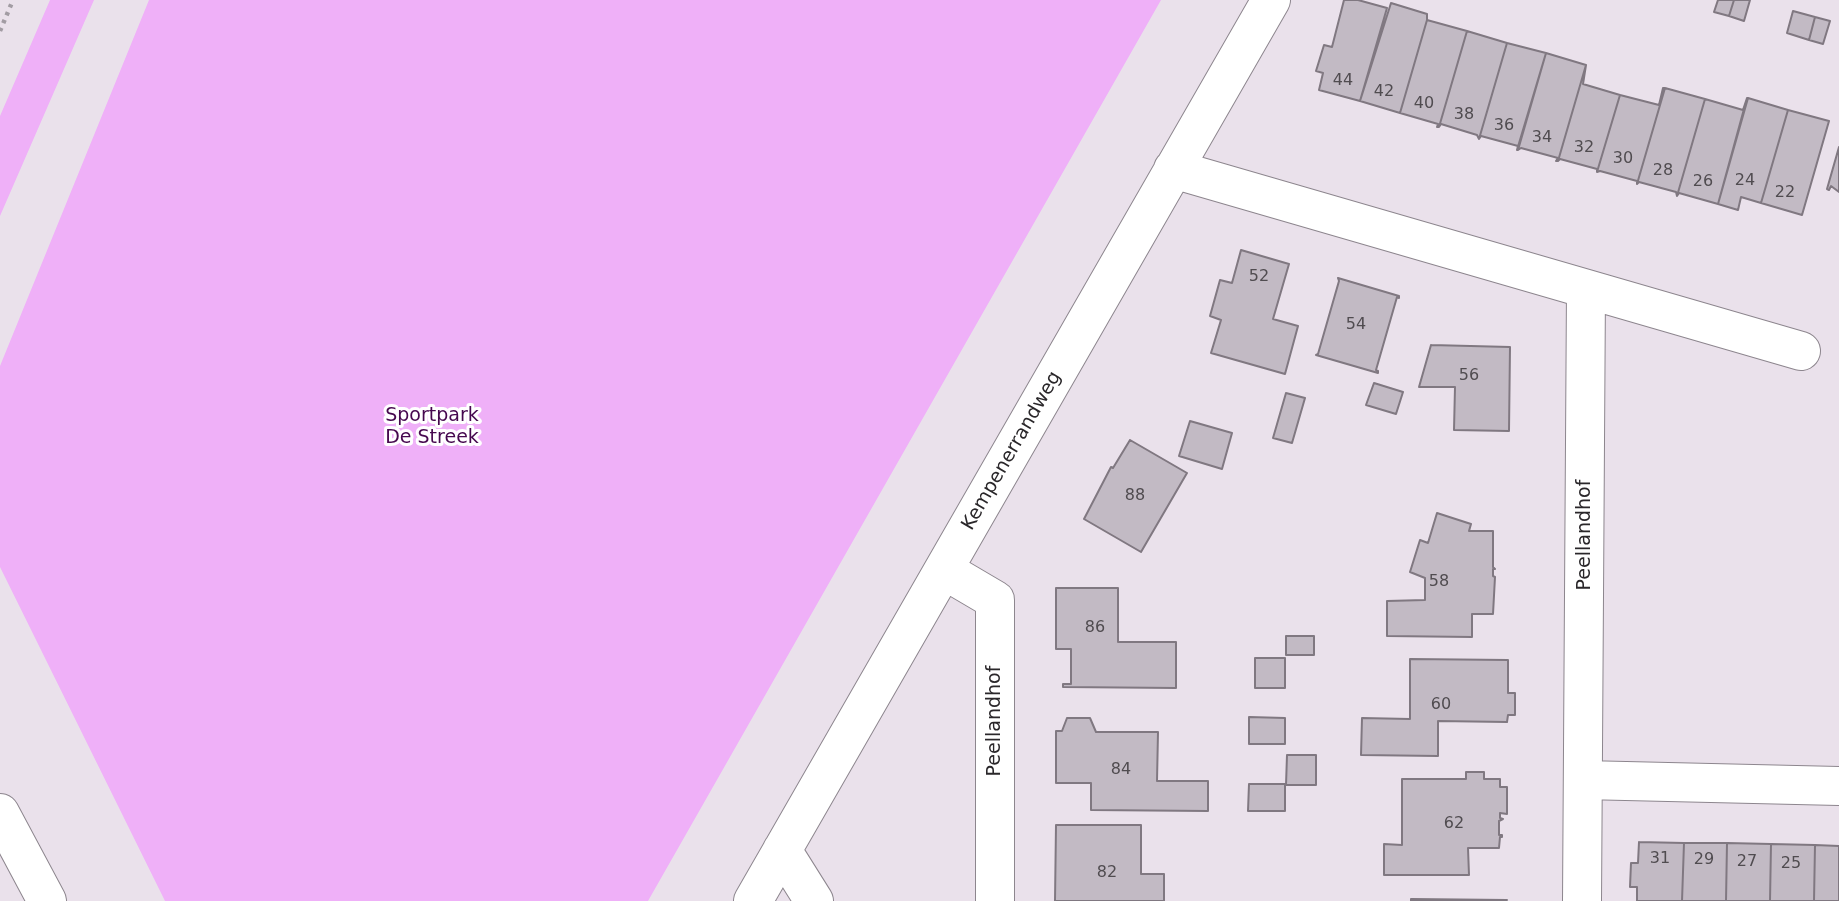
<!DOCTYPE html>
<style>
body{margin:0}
canvas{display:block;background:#eae1eb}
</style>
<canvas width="1839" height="901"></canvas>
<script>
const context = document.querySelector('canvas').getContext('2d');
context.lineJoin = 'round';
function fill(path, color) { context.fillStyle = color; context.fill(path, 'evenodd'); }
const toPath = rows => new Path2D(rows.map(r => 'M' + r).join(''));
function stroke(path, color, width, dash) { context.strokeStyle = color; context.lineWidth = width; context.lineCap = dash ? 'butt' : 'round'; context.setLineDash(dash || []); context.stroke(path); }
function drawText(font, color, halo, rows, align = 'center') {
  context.font = font + ' "DejaVu Sans",sans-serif'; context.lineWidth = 6; context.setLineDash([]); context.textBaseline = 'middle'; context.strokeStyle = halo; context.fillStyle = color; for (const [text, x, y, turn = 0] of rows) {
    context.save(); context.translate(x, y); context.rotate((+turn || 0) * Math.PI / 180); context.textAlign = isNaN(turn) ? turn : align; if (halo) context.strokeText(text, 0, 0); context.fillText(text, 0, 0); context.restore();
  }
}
fill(toPath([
 [50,0,94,0,0,216,0,116],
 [149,0,1161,0,648,901,165,901,0,567,0,366]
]), '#efb0f8');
const building = toPath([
 [1344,0,1358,0,1387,8,1360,101,1319,90,1323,73,1316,71,1324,45,1332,47,1344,0],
 [1718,0,1734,0,1729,16,1714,12,1718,0],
 [1734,0,1750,0,1744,21,1729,16,1734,0],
 [1391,3,1427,14,1427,20,1400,113,1360,101,1391,3],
 [1793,11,1815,17,1809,40,1787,33,1793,11],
 [1815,17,1830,21,1823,44,1809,40,1815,17],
 [1427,20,1467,31,1439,127,1437,127,1438,124,1400,113,1427,20],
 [1467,31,1507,43,1479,139,1477,135,1441,124,1439,127,1467,31],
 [1507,43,1546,53,1517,150,1518,146,1481,136,1479,139,1507,43],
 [1546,53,1586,65,1558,161,1556,161,1558,158,1521,148,1518,150,1546,53],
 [1586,65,1583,84,1620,95,1597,172,1597,169,1560,159,1558,161,1586,65],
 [1663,88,1665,88,1637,184,1637,181,1600,171,1597,172,1620,95,1659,105,1663,88],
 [1665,88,1705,99,1677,196,1676,192,1639,182,1637,184,1665,88],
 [1747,98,1718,204,1679,193,1677,196,1705,99,1743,110,1747,98],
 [1748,98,1788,110,1761,203,1741,197,1738,210,1718,204,1748,98],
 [1788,110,1829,121,1802,215,1761,203,1788,110],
 [1839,147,1839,192,1831,186,1829,190,1827,189,1839,147],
 [1241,250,1289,264,1273,319,1298,326,1285,374,1211,353,1221,320,1210,316,1220,280,1232,283,1241,250],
 [1338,278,1399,296,1399,298,1397,297,1376,370,1378,371,1378,373,1316,355,1318,354,1339,281,1338,278],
 [1431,345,1510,347,1509,431,1454,430,1455,387,1419,387,1431,345],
 [1374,383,1403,392,1396,414,1366,405,1374,383],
 [1286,393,1305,398,1292,443,1273,438,1286,393],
 [1190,421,1232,433,1222,469,1179,456,1190,421],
 [1130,440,1187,473,1141,552,1084,519,1111,467,1113,468,1130,440],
 [1437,513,1471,524,1469,531,1493,531,1493,567,1495,569,1493,569,1493,576,1495,577,1493,614,1472,614,1472,637,1387,636,1387,601,1425,600,1425,578,1410,572,1420,540,1428,543,1437,513],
 [1056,588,1118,588,1118,642,1176,642,1176,688,1063,687,1063,684,1071,684,1071,649,1056,649,1056,588],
 [1286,636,1314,636,1314,655,1286,655,1286,636],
 [1255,658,1285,658,1285,688,1255,688,1255,658],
 [1410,659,1508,660,1508,693,1515,693,1515,715,1508,715,1507,722,1438,721,1438,756,1361,755,1362,718,1410,719,1410,659],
 [1249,717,1285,718,1285,744,1249,744,1249,717],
 [1067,718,1090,718,1096,732,1158,732,1157,781,1208,781,1208,811,1091,810,1091,783,1056,783,1056,731,1062,731,1067,718],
 [1287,755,1316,755,1316,785,1286,785,1287,755],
 [1466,772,1484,772,1484,779,1500,779,1500,787,1507,787,1507,814,1500,813,1500,818,1503,819,1499,821,1499,835,1502,835,1502,837,1500,837,1499,848,1468,848,1469,875,1384,875,1384,844,1402,845,1402,779,1466,779,1466,772],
 [1249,784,1285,784,1285,811,1248,811,1249,784],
 [1056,825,1141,825,1141,874,1164,874,1164,901,1055,901,1056,825],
 [1639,842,1684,843,1682,901,1637,901,1637,887,1630,887,1631,863,1638,863,1639,842],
 [1684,843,1727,843,1726,901,1682,901,1684,843],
 [1727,843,1771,844,1770,901,1726,901,1727,843],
 [1771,844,1815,845,1814,901,1770,901,1771,844],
 [1815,845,1839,846,1839,901,1814,901,1815,845],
 [1411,899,1507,900,1411,901,1411,899]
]);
fill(building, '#c2bac4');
stroke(building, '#807881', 2);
const minor = toPath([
 [1173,169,1801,351],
 [944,570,995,600,995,901],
 [1583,780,1839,786],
 [0,813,47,901],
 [782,850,814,901],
 [753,901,1271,0],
 [1582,901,1586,289]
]);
stroke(minor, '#8d868e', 40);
stroke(toPath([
 [0,31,13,0]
]), '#a29ca3', 4.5, [3.5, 5]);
stroke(minor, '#fff', 38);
drawText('16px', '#504c50', null, [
 ["44",1343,81],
 ["42",1384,92],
 ["40",1424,104],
 ["38",1464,115],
 ["36",1504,126],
 ["34",1542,138],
 ["32",1584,148],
 ["30",1623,159],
 ["28",1663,171],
 ["24",1745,181],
 ["26",1703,182],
 ["22",1785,193],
 ["52",1259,277],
 ["54",1356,325],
 ["56",1469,376],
 ["88",1135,496],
 ["58",1439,582],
 ["86",1095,628],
 ["60",1441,705],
 ["84",1121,770],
 ["62",1454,824],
 ["31",1660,859],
 ["29",1704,860],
 ["27",1747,862],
 ["25",1791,864],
 ["82",1107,873]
]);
drawText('19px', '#46084f', '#fff', [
 ["Sportpark",432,416],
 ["De Streek",432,438]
]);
drawText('19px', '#2a272a', '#fff', [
 ["Kempenerrandweg",1012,451,-60],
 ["Peellandhof",1585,535,-90],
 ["Peellandhof",995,721,-90]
]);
</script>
